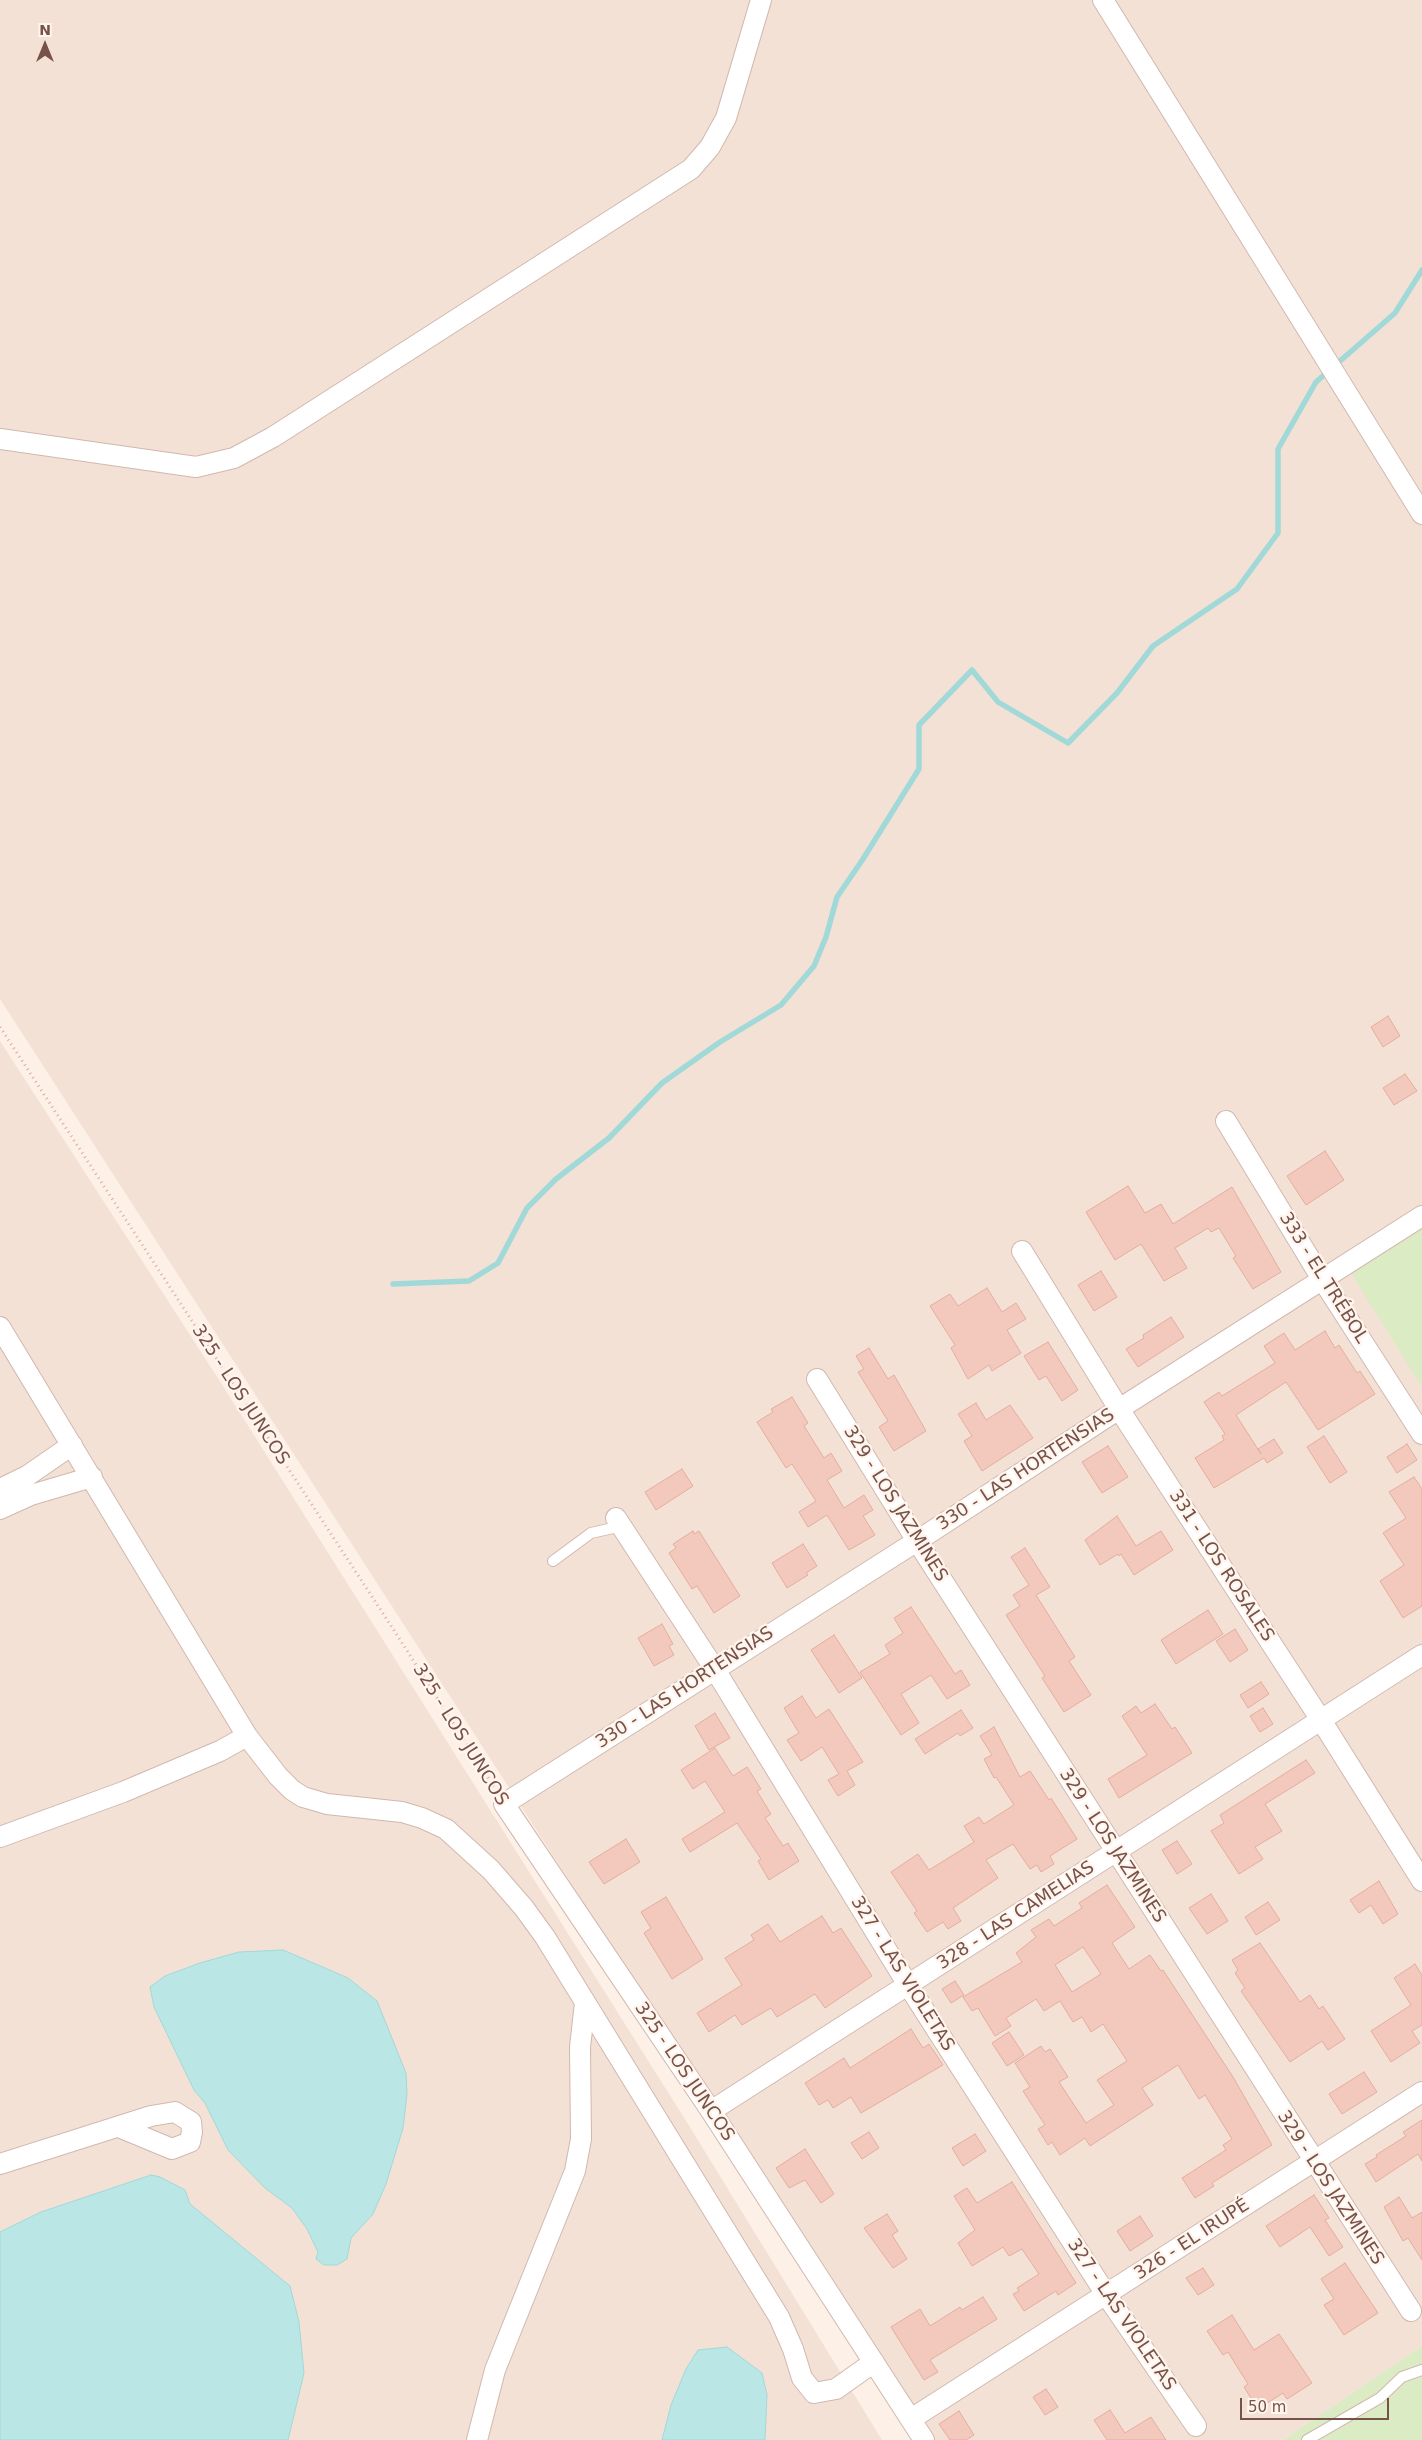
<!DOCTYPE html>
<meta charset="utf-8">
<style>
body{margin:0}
#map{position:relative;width:1422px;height:2440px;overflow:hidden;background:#fdf0e7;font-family:"DejaVu Sans",sans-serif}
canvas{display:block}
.north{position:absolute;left:20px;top:20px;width:50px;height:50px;-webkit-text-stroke:4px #fff5ed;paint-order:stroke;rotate:0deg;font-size:14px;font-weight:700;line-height:20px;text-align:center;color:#77524a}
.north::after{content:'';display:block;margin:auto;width:18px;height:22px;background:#77524a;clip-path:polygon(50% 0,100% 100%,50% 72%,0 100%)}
.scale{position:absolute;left:1240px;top:2398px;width:149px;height:22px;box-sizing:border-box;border:2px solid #77524a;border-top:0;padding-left:6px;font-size:15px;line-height:18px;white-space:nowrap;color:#77524a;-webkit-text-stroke:4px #fff5ed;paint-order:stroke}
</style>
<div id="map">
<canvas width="1422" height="2440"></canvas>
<div class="north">N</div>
<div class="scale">50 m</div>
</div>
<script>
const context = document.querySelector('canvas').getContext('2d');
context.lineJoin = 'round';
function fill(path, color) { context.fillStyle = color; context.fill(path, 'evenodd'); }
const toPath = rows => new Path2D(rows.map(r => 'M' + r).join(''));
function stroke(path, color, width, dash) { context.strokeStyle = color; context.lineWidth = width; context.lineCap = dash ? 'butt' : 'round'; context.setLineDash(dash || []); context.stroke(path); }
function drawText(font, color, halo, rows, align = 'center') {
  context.font = font + ' "DejaVu Sans",sans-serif'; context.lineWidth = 4.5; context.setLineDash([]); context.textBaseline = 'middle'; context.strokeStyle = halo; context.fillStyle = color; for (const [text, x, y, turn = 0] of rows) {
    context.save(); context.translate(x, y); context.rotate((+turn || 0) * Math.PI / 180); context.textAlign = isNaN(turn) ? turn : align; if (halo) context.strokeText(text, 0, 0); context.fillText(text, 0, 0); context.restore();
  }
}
fill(toPath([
 [0,0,1422,0,1422,2346,1283,2440,930,2440,0,999],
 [0,1041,223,1386,688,2124,882,2440,0,2440]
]), '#f4e1d5');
fill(toPath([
 [1422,1229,1422,1387,1351,1273],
 [1422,2346,1422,2440,1283,2440]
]), '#dbebc4');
const water = toPath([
 [283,1950,348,1978,377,2001,406,2073,407,2094,403,2128,386,2184,373,2214,351,2238,347,2259,337,2265,324,2265,316,2259,318,2252,307,2229,292,2208,265,2188,228,2150,205,2103,194,2090,154,2007,150,1987,165,1976,200,1963,239,1952,283,1950],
 [151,2175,160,2177,185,2190,190,2204,290,2286,299,2322,304,2373,288,2440,0,2440,0,2232,41,2212,151,2175],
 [727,2347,762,2373,767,2395,765,2440,662,2440,671,2405,686,2369,698,2350,727,2347]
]);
fill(water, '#bae7e6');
stroke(water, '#a0d9d8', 1);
stroke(toPath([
 [393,1284,469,1281,498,1263,527,1208,556,1179,609,1138,662,1083,720,1042,781,1005,814,966,826,937,837,897,863,859,919,769,919,725,972,670,998,702,1068,743,1117,693,1153,646,1237,589,1278,533,1278,449,1316,382,1395,313,1422,270]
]), '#a0d9d8', 5.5);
const building = toPath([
 [1388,1016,1400,1036,1383,1047,1371,1027,1388,1016],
 [1405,1074,1417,1091,1394,1105,1383,1088,1405,1074],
 [1325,1151,1344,1180,1306,1205,1287,1176,1325,1151],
 [1128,1186,1145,1213,1161,1204,1173,1224,1232,1187,1281,1272,1253,1289,1233,1258,1236,1256,1219,1228,1211,1232,1208,1228,1175,1248,1187,1268,1164,1281,1141,1244,1115,1260,1086,1212,1128,1186],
 [1101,1271,1117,1297,1094,1311,1078,1285,1101,1271],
 [987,1288,1002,1312,1016,1303,1026,1319,1007,1330,1021,1353,992,1371,989,1365,968,1379,951,1348,955,1345,930,1306,950,1294,958,1306,987,1288],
 [1171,1317,1184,1337,1138,1367,1126,1349,1144,1338,1143,1335,1171,1317],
 [1325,1331,1335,1348,1339,1345,1357,1373,1360,1371,1375,1394,1318,1430,1286,1382,1236,1415,1261,1454,1258,1449,1274,1439,1283,1453,1267,1463,1264,1458,1214,1488,1195,1458,1224,1440,1222,1436,1225,1434,1204,1402,1219,1392,1222,1396,1275,1363,1264,1346,1284,1333,1295,1350,1325,1331],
 [1048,1342,1078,1390,1062,1401,1046,1376,1039,1380,1024,1356,1048,1342],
 [869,1348,888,1379,894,1375,926,1431,894,1451,879,1427,888,1421,858,1372,864,1369,856,1356,869,1348],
 [792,1397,808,1423,804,1426,824,1458,831,1453,842,1471,827,1480,844,1508,864,1495,873,1510,863,1516,875,1535,849,1550,827,1515,808,1527,799,1512,816,1501,792,1464,786,1468,757,1422,773,1412,771,1409,792,1397],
 [976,1403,986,1420,1010,1405,1033,1438,982,1471,964,1441,972,1436,958,1414,976,1403],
 [1324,1436,1347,1472,1330,1483,1307,1447,1324,1436],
 [1407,1444,1417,1460,1397,1473,1387,1457,1407,1444],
 [1108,1446,1128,1477,1102,1493,1082,1462,1108,1446],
 [682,1469,693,1486,656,1510,645,1492,682,1469],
 [1414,1477,1422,1489,1422,1606,1403,1618,1380,1581,1404,1565,1383,1533,1406,1518,1389,1492,1414,1477],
 [1117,1516,1136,1546,1161,1531,1173,1550,1134,1575,1121,1554,1119,1556,1118,1554,1100,1565,1085,1540,1117,1516],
 [693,1531,694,1534,699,1531,740,1596,714,1613,697,1586,692,1589,669,1553,676,1548,673,1544,693,1531],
 [803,1544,817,1566,806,1573,808,1575,787,1588,772,1563,803,1544],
 [1025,1548,1050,1587,1036,1595,1075,1657,1069,1661,1091,1695,1064,1712,1042,1678,1045,1676,1006,1615,1020,1606,1013,1595,1029,1585,1011,1557,1025,1548],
 [911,1607,955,1674,961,1670,970,1685,947,1699,931,1675,901,1694,919,1723,901,1735,860,1672,890,1654,885,1645,903,1633,894,1618,911,1607],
 [1208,1610,1223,1634,1176,1664,1161,1640,1208,1610],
 [662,1624,673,1644,669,1646,674,1655,654,1666,638,1638,662,1624],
 [1235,1629,1248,1650,1230,1662,1216,1641,1235,1629],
 [834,1635,862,1678,839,1693,811,1650,834,1635],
 [1261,1682,1269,1694,1248,1708,1240,1695,1261,1682],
 [802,1696,816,1718,829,1709,863,1762,847,1771,855,1785,838,1796,828,1780,839,1774,822,1747,801,1761,787,1740,799,1733,784,1708,802,1696],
 [1155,1704,1172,1729,1175,1727,1192,1753,1119,1798,1108,1779,1147,1755,1122,1716,1136,1706,1141,1713,1155,1704],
 [1263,1708,1273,1724,1260,1732,1250,1716,1263,1708],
 [961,1710,973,1728,960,1736,958,1733,925,1754,915,1739,961,1710],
 [715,1713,730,1738,709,1750,695,1726,715,1713],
 [994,1727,1020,1777,1030,1771,1049,1800,1051,1798,1077,1839,1050,1856,1054,1864,1041,1872,1037,1865,1030,1869,1013,1844,986,1860,998,1878,953,1908,961,1921,948,1929,943,1922,927,1932,914,1913,917,1911,891,1872,918,1854,929,1870,974,1842,964,1826,979,1817,984,1824,1014,1805,996,1777,994,1778,984,1759,992,1755,980,1736,994,1727],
 [715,1748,733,1776,747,1767,761,1789,757,1791,771,1814,765,1818,783,1846,788,1843,799,1861,769,1880,758,1861,761,1859,737,1823,690,1852,682,1839,725,1812,705,1781,693,1789,681,1770,715,1748],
 [1306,1760,1315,1773,1265,1804,1282,1831,1255,1847,1263,1859,1239,1874,1211,1831,1224,1823,1220,1815,1306,1760],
 [626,1839,640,1862,604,1884,589,1862,626,1839],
 [1177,1841,1192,1864,1177,1874,1162,1850,1177,1841],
 [1379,1881,1398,1914,1383,1924,1371,1905,1359,1913,1350,1900,1379,1881],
 [1107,1885,1135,1927,1112,1943,1129,1969,1150,1955,1161,1971,1163,1970,1233,2077,1272,2145,1212,2183,1214,2186,1195,2198,1182,2178,1226,2150,1223,2145,1232,2139,1205,2095,1199,2099,1178,2065,1142,2088,1153,2105,1090,2146,1085,2138,1060,2155,1052,2142,1048,2145,1038,2129,1045,2125,1023,2091,1030,2087,1015,2063,1041,2046,1045,2052,1050,2049,1068,2077,1059,2082,1086,2123,1114,2105,1097,2080,1127,2061,1103,2024,1091,2032,1082,2017,1073,2022,1060,2001,1044,2011,1036,1999,1006,2018,1011,2026,995,2036,978,2008,972,2011,963,1997,1022,1962,1016,1953,1036,1937,1031,1930,1049,1919,1054,1926,1082,1908,1079,1903,1107,1885],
 [1083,1947,1101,1974,1072,1992,1055,1965,1083,1947],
 [1211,1894,1228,1921,1207,1934,1189,1908,1211,1894],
 [666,1897,703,1959,672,1979,644,1933,651,1928,641,1912,666,1897],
 [1268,1902,1280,1920,1256,1935,1245,1917,1268,1902],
 [822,1916,833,1933,841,1928,872,1976,825,2008,815,1994,777,2017,771,2008,742,2025,735,2015,709,2032,697,2013,742,1985,725,1958,754,1940,751,1935,768,1924,780,1942,822,1916],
 [1260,1943,1300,2002,1310,1995,1319,2009,1323,2006,1345,2039,1328,2050,1322,2041,1290,2062,1241,1991,1245,1988,1235,1973,1238,1970,1232,1960,1260,1943],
 [1415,1964,1422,1975,1422,2025,1412,2031,1420,2043,1391,2062,1371,2031,1411,2005,1394,1978,1415,1964],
 [955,1981,964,1995,951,2003,942,1989,955,1981],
 [911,2029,923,2048,929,2044,943,2065,861,2113,851,2097,833,2108,828,2100,819,2105,805,2083,844,2058,850,2068,911,2029],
 [1009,2032,1024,2055,1007,2066,992,2043,1009,2032],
 [1364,2072,1377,2092,1342,2114,1329,2094,1364,2072],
 [1422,2120,1422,2161,1418,2154,1376,2182,1365,2164,1377,2157,1376,2155,1406,2136,1403,2132,1422,2120],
 [869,2132,879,2148,862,2159,851,2143,869,2132],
 [975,2134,986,2151,963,2166,952,2148,975,2134],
 [805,2149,834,2194,821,2203,805,2180,789,2188,776,2168,805,2149],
 [1012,2182,1076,2283,1058,2295,1056,2291,1024,2311,1013,2294,1019,2291,1017,2288,1039,2274,1022,2249,1009,2256,1003,2247,972,2266,958,2243,975,2230,954,2196,967,2188,977,2203,1012,2182],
 [1314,2195,1329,2218,1325,2220,1343,2247,1329,2256,1310,2227,1280,2247,1266,2226,1314,2195],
 [1399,2197,1412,2218,1422,2212,1422,2260,1408,2238,1403,2241,1384,2207,1399,2197],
 [887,2214,898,2231,892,2235,907,2259,893,2268,864,2228,887,2214],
 [1140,2216,1153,2236,1130,2251,1117,2231,1140,2216],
 [1345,2263,1378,2313,1344,2335,1324,2305,1334,2299,1321,2279,1345,2263],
 [1203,2268,1214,2285,1198,2295,1186,2278,1203,2268],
 [983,2297,997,2319,930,2360,938,2372,924,2380,891,2327,920,2309,930,2326,960,2307,962,2310,983,2297],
 [1232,2315,1254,2350,1279,2334,1312,2383,1287,2399,1283,2393,1258,2409,1244,2387,1248,2384,1228,2352,1223,2355,1207,2331,1232,2315],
 [1046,2389,1058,2407,1045,2415,1033,2397,1046,2389],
 [1110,2410,1125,2433,1151,2417,1166,2440,1107,2440,1094,2420,1110,2410],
 [959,2411,974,2435,966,2440,950,2440,939,2424,959,2411]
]);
fill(building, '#f3c9be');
stroke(building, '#e5ad9e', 1);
const service = toPath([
 [553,1561,591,1533,622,1526],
 [1307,2440,1380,2398,1402,2377,1422,2370]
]);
const minor = toPath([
 [1103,0,1422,514],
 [0,439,196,467,234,458,273,437,691,169,710,147,726,118,761,0],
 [1226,1121,1322,1279,1422,1434],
 [1022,1251,1119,1409,1321,1720,1422,1881],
 [0,1327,247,1736,278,1776,292,1790,303,1797,327,1804,402,1812,422,1818,446,1829,491,1870,524,1908,545,1937,779,2317,793,2349,802,2378,814,2393,836,2389,874,2362],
 [817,1379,917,1541,1411,2311],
 [0,1489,27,1476,72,1445],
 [0,1509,31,1495,92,1477],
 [616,1518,714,1668,908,1985,1107,2296,1196,2426],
 [0,1837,123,1792,220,1751,247,1736],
 [711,2111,1422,1655],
 [0,2164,151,2116,175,2112,191,2122,192,2132,190,2142,172,2149,119,2127],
 [911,2419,1422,2092],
 [477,2440,495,2370,575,2171,581,2139,580,2047,585,2003],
 [924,2440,711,2111,504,1804,917,1541,1119,1409,1422,1216]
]);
stroke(service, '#d1b8ae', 12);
stroke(minor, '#d1b8ae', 22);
stroke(toPath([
 [0,1027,397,1635,494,1787]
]), '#d8aca0', 3, [1, 4]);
stroke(service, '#fff', 10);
stroke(minor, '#fff', 20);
drawText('18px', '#77524a', '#fff5ed', [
 ["333 - EL TRÉBOL",1323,1278,58],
 ["325 - LOS JUNCOS",240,1395,57],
 ["330 - LAS HORTENSIAS",1026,1470,-33],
 ["329 - LOS JAZMINES",895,1504,58],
 ["331 - LOS ROSALES",1221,1566,57],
 ["330 - LAS HORTENSIAS",685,1688,-33],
 ["325 - LOS JUNCOS",460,1735,58],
 ["329 - LOS JAZMINES",1112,1846,57],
 ["328 - LAS CAMELIAS",1016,1916,-33],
 ["327 - LAS VIOLETAS",902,1974,58],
 ["325 - LOS JUNCOS",684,2072,56],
 ["329 - LOS JAZMINES",1330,2188,57],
 ["326 - EL IRUPÉ",1192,2240,-33],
 ["327 - LAS VIOLETAS",1121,2315,56]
]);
</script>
